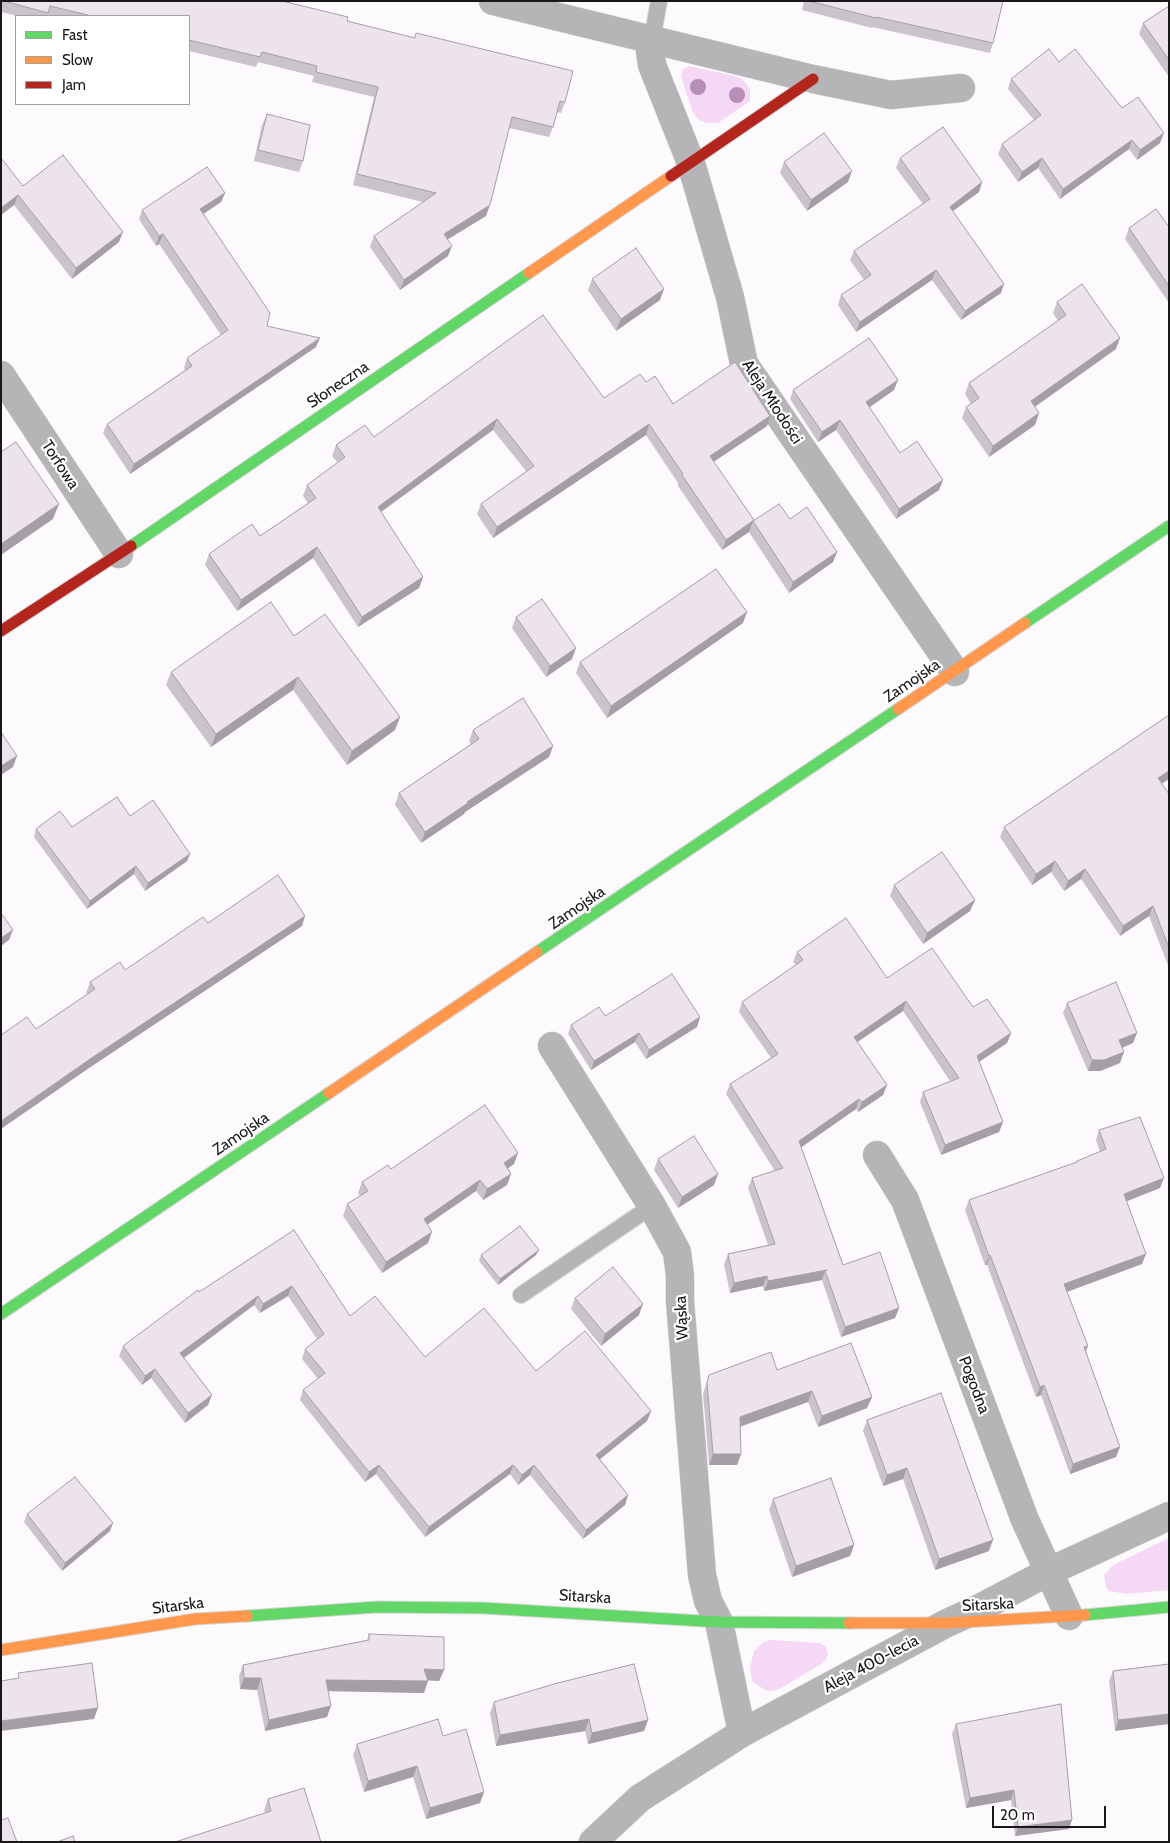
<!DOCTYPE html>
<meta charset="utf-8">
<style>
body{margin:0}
#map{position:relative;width:1170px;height:1843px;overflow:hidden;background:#fdfafd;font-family:Cabin,sans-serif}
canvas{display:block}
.frame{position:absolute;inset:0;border:2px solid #1a171a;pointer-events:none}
.legend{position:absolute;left:15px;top:15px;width:175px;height:90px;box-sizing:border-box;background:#fff;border:1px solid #a3a2a3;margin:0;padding:6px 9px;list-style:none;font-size:15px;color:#1a171a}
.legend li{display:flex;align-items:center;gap:10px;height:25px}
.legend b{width:25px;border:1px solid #a3a2a3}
.scale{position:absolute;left:992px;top:1806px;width:114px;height:22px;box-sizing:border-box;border:2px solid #1a171a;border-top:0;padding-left:6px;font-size:15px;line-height:18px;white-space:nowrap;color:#1a171a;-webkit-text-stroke:4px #fff;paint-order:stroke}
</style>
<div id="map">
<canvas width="1170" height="1843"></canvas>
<div class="frame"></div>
<ul class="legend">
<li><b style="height:6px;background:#63d668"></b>Fast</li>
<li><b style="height:6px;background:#ff974d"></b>Slow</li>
<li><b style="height:6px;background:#b3261e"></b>Jam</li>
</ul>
<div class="scale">20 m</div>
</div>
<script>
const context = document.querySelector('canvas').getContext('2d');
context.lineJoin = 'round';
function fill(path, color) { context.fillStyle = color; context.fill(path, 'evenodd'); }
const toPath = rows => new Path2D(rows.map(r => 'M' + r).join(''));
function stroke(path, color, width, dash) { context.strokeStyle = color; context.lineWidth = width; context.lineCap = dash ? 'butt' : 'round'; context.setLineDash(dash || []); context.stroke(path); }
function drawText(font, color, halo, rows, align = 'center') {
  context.font = font + ' Cabin,sans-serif'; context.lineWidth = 4.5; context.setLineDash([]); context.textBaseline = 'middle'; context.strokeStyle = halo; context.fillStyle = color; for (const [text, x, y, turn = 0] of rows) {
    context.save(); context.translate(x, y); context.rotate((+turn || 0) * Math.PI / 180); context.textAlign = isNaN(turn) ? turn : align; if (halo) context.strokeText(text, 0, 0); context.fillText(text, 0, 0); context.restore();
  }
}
fill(toPath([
 [689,66,735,76,743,80,750,89,750,101,718,123,706,123,699,120,693,113,681,77,683,69],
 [1169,1538,1169,1590,1127,1594,1109,1591,1106,1587,1104,1575,1113,1565],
 [770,1640,820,1643,826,1647,828,1656,823,1663,779,1689,771,1691,765,1690,752,1681,750,1668,754,1651,764,1642]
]), '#f5d8f5');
const lane = toPath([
 [652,39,659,1],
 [521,1295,652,1206]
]);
const street = toPath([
 [493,1,813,79,891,95,961,88],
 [652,39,650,52,652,65,691,163,730,297,744,364,955,672],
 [1,375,119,554],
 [552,1046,652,1206,677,1252,680,1276,680,1301,702,1575,708,1601,719,1622,742,1733],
 [877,1155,905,1200,1025,1520,1069,1616],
 [593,1842,640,1798,742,1733,947,1623,978,1609,1048,1572,1169,1516]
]);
const fast = toPath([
 [131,546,529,273],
 [1025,623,1169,526],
 [537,952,898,709],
 [1,1314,329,1093],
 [1085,1615,1169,1607],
 [247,1616,377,1607,483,1608,719,1622,849,1623]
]);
const slow = toPath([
 [529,273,671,176],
 [898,709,1025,623],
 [329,1093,537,952],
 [849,1623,947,1623,1085,1615],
 [1,1650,195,1619,247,1616]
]);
const jam = toPath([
 [671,176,813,79],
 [1,631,131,546]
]);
stroke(lane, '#d8d7d8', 18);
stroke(street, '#d8d7d8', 29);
stroke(fast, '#d8d7d8', 13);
stroke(slow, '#d8d7d8', 13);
stroke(jam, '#d8d7d8', 13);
stroke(lane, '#b5b4b6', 16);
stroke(street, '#b5b4b6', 28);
stroke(fast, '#63d668', 11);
stroke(slow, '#ff974d', 11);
stroke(jam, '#b3261e', 11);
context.fillStyle = '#b68eb8';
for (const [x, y] of [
 [698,87],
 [737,95]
]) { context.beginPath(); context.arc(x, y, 8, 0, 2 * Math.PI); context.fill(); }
fill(toPath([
 [1,1,282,1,347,21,415,38,416,33,565,102,561,113,557,112,553,127,549,137,509,128,486,216,448,239,448,256,400,290,370,247,374,236,423,202,353,185,374,97,312,82,314,76,258,62,256,67,189,51,189,16,18,16,1,12],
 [804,1,1003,1,993,43,990,53,872,27,872,28,802,10],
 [1169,6,1169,77,1139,34,1143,23],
 [1059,62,1122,108,1160,143,1137,160,1129,149,1060,199,1038,168,1018,182,998,154,1002,144,1034,120,1008,89,1011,79],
 [267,114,303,161,299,172,254,161,262,125],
 [900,158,982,182,979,192,953,211,1001,293,961,320,932,280,856,332,838,305,841,295,864,280,850,260,854,251,923,204,896,168],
 [784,162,848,182,807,211,780,173],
 [23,186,119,242,72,279,14,205,1,215],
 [225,193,221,202,203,214,267,326,316,347,130,474,103,433,107,424,185,370,184,368,187,358,221,335,159,244,156,246,139,219,142,210],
 [1169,227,1169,303,1125,239,1129,228],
 [592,279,660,300,616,331,588,290],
 [1057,302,1116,349,1035,407,1035,425,989,457,962,418,966,407,971,404,965,394,969,383,1058,321,1053,313],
 [646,382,673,404,770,416,767,426,713,462,754,520,790,519,837,552,833,562,789,593,749,532,722,550,678,486,678,483,646,435,493,538,477,514,481,504,526,471,493,430,381,512,423,577,419,588,358,627,313,558,237,611,205,565,209,554,260,536,308,503,303,496,307,485,338,463,332,456,336,445,374,437,604,398],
 [793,390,894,390,869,407,900,453,939,490,896,519,836,430,818,442,790,399],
 [516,617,572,659,546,677,512,628],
 [743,623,607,718,576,673,580,662],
 [294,636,400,717,395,730,347,765,293,690,211,747,166,685,171,672],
 [1169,715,1169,779,1162,784,1169,794,1169,968,1149,916,1120,936,1081,879,1064,891,1051,872,1032,885,1000,837,1004,827],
 [473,730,553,746,549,757,465,812,464,814,421,843,395,805,399,793,471,744,469,741],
 [130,816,190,854,187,861,145,891,134,874,87,909,34,837,36,829,72,827],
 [894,885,975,900,970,911,923,944,890,896],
 [305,916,302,926,89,1068,36,1029,87,994,86,993,90,982,125,970,208,923],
 [797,952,887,978,973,1007,1011,1033,1007,1043,979,1062,1003,1122,999,1132,941,1155,920,1102,923,1092,950,1081,903,1011,857,1042,887,1085,883,1095,858,1112,856,1109,801,1147,843,1265,899,1308,895,1318,841,1337,822,1280,764,1291,763,1286,730,1293,724,1264,728,1254,768,1245,748,1188,752,1178,775,1171,726,1094,730,1084,771,1058,739,1012,742,1002,796,965,793,962],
 [1067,1003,1133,1043,1122,1048,1120,1063,1100,1071,1088,1071,1063,1013],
 [605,1016,700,1017,697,1027,646,1059,635,1042,591,1070,568,1034,571,1025],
 [1099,1130,1160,1188,1126,1201,1142,1264,1067,1292,1086,1352,1120,1447,1116,1457,1070,1474,1041,1395,1036,1397,987,1265,985,1265,965,1210,969,1200,1076,1163,1077,1161,1100,1152,1096,1140],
 [658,1159,714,1185,678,1208,654,1170],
 [514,1164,508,1168,511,1174,507,1185,483,1200,476,1191,427,1225,428,1243,382,1273,343,1216,347,1204,360,1196,358,1193,362,1182,391,1169],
 [294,1230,350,1316,425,1357,536,1371,651,1411,647,1421,600,1459,628,1495,625,1505,583,1539,530,1475,518,1485,510,1474,425,1537,376,1474,365,1482,300,1400,303,1390,318,1379,302,1359,305,1349,317,1339,288,1296,260,1313,254,1305,184,1358,212,1395,208,1405,185,1423,151,1378,142,1385,119,1356,123,1346,199,1292],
 [481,1255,536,1255,498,1285,479,1261],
 [575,1298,639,1315,601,1346,571,1309],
 [777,1370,872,1397,867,1408,818,1427,808,1402,740,1427,741,1454,737,1465,709,1465,703,1394,709,1375],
 [867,1420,989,1551,935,1570,903,1479,883,1486,863,1431],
 [773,1499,854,1545,850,1556,792,1577,769,1510],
 [27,1514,110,1531,62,1571,24,1522],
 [369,1634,444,1670,439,1681,427,1680,424,1693,328,1691,327,1717,265,1731,257,1690,240,1689,239,1676,243,1665,367,1640],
 [1169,1664,1115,1731,1109,1681,1113,1671],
 [494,1702,648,1720,644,1731,588,1744,585,1731,496,1746,490,1713],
 [956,1724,1069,1829,1015,1836,1011,1800,966,1808,952,1734],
 [443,1736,484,1792,480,1803,426,1819,413,1777,364,1792,353,1755,357,1744],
 [268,1799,321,1842,265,1813,264,1810]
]), '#cbc3cb');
fill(toPath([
 [1164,133,1160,143,1137,160,1140,150],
 [1132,140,1129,149,1060,199,1063,189],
 [1042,158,1038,168,1018,182,1022,172],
 [852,171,848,182,807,211,811,200],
 [982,182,979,192,946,216,950,207],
 [225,193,221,202,196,219,200,209],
 [18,195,14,205,1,215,1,208],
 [490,205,486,216,440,244,444,234],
 [123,232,119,242,72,279,76,268],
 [163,234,159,244,156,246,159,236],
 [452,246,448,256,400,290,404,280],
 [936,270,932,280,856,332,860,322],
 [1004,284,1001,293,961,320,965,311],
 [664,289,660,300,616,331,621,319],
 [320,338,316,347,130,474,134,464],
 [1120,338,1116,349,1027,412,1031,401],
 [898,380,894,390,863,412,866,402],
 [1039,413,1035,425,989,457,993,446],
 [770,416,767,426,706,467,710,456],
 [497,419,493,430,374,517,378,507],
 [840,420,836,430,818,442,822,432],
 [649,424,646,435,493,538,497,527],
 [943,480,939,490,896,519,899,509],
 [59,504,53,519,1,555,1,544],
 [753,521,749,532,722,550,726,540],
 [317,547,313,558,237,611,241,600],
 [837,552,833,562,789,593,793,582],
 [423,577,419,588,358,627,362,617],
 [747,612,743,623,607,718,611,706],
 [576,648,572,659,546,677,550,666],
 [298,677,293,690,211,747,216,734],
 [400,717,395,730,347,765,352,751],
 [553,746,549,757,465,812,464,814,421,843,425,832,467,802],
 [17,756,13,767,1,775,1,766],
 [1169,771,1169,779,1154,788,1158,778],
 [190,854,187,861,145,891,148,883],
 [1055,861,1051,872,1032,885,1036,874],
 [136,866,134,874,87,909,90,901],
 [1085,869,1081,879,1064,891,1068,881],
 [975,900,970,911,923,944,927,933],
 [1153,906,1149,916,1120,936,1123,926],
 [305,916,302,926,89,1068,1,1129,1,1121,93,1057],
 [13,930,9,940,1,946,1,938],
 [906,1001,903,1011,850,1047,854,1037],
 [700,1017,697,1027,646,1059,649,1050],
 [639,1033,635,1042,591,1070,594,1061],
 [1011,1033,1007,1043,973,1066,977,1056],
 [1137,1033,1133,1043,1116,1050,1119,1040],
 [1124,1052,1120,1063,1100,1071,1088,1071,1092,1060],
 [887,1085,883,1095,858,1112,862,1102],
 [859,1099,856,1109,796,1151,799,1141],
 [1003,1122,999,1132,941,1155,945,1145],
 [518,1153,514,1164,500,1174,504,1163],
 [511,1174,507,1185,483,1200,487,1189],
 [718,1174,714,1185,678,1208,682,1197],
 [1164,1178,1160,1188,1120,1204,1124,1194],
 [480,1180,476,1191,419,1230,424,1219],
 [432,1232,428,1243,382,1273,386,1262],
 [539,1250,536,1255,498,1285,500,1279],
 [1146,1254,1142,1264,1061,1294,1064,1284],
 [990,1255,987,1265,985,1265,989,1256],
 [825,1271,822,1280,764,1291,768,1281],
 [767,1276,763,1286,730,1293,734,1283],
 [292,1286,288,1296,260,1313,263,1304],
 [258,1296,254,1305,177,1363,180,1353],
 [643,1304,639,1315,601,1346,605,1334],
 [899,1308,895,1318,841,1337,845,1327],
 [1088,1346,1084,1356,1084,1347],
 [155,1369,151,1378,142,1385,145,1376],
 [1044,1385,1041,1395,1036,1397,1040,1387],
 [812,1391,808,1402,736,1428,740,1417],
 [212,1395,208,1405,185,1423,188,1413],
 [872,1397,867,1408,818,1427,822,1416],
 [651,1411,647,1421,593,1465,596,1455],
 [1120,1447,1116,1457,1070,1474,1073,1464],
 [713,1454,741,1454,737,1465,709,1465],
 [379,1465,376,1474,365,1482,369,1472],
 [513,1465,510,1474,425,1537,429,1527],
 [534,1465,530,1475,518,1485,522,1475],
 [907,1468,903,1479,883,1486,887,1475],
 [628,1495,625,1505,583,1539,586,1530],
 [113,1523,110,1531,62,1571,65,1563],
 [993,1540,989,1551,935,1570,939,1559],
 [854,1545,850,1556,792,1577,796,1566],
 [424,1669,444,1670,439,1681,420,1680],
 [244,1678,261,1678,257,1690,240,1689],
 [326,1680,428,1681,424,1693,322,1691],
 [331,1706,327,1717,265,1731,269,1720],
 [98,1708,94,1719,1,1731,1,1721],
 [1169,1714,1169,1724,1115,1731,1118,1720],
 [589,1719,585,1731,496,1746,500,1735],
 [648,1720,644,1731,588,1744,592,1733],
 [417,1766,413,1777,364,1792,368,1781],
 [1014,1790,1011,1800,966,1808,970,1798],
 [484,1792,480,1803,426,1819,430,1808],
 [1072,1820,1069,1829,1015,1836,1018,1827]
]), '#a59fa5');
const building = toPath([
 [4,1,282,1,348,17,347,21,415,38,416,33,573,71,565,102,560,101,553,127,512,117,490,205,444,234,452,246,404,280,374,236,436,193,357,174,378,87,316,72,317,66,262,52,260,57,189,40,189,16,92,16,50,6,48,13,4,1],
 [809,1,1003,1,993,43,876,17,876,18,809,1],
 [1169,6,1169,60,1143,23,1169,6],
 [1049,49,1059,62,1075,49,1122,108,1138,97,1164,133,1140,150,1132,140,1063,189,1042,158,1022,172,1002,144,1041,115,1011,79,1049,49],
 [267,114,310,125,303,161,258,150,267,114],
 [943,127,982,182,950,207,1004,284,965,311,936,270,860,322,841,295,871,275,854,251,930,199,900,158,943,127],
 [824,133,852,171,811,200,784,162,824,133],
 [63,155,123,232,76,268,18,195,1,208,1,158,23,186,63,155],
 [207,167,225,193,200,209,270,313,267,326,320,338,134,464,107,424,192,366,187,358,228,330,163,234,159,236,142,210,207,167],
 [1156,209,1169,227,1169,286,1129,228,1156,209],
 [636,248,664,289,621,319,592,279,636,248],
 [1082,284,1120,338,1031,401,1039,413,993,446,966,407,979,398,969,383,1066,315,1057,302,1082,284],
 [543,315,604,398,640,374,646,382,655,376,673,404,735,362,770,416,710,456,754,520,726,540,682,475,683,474,649,424,497,527,481,504,534,466,497,419,378,507,423,577,362,617,317,547,241,600,209,554,252,524,260,536,316,498,307,485,345,457,336,445,365,425,374,437,543,315],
 [869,338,898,380,866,402,900,453,917,441,943,480,899,509,840,420,822,432,793,390,869,338],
 [16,442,59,504,1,544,1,452,16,442],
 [779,504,790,519,807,507,837,552,793,582,753,521,779,504],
 [716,569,747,612,611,706,580,662,716,569],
 [542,599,576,648,550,666,516,617,542,599],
 [271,602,294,636,325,614,400,717,352,751,298,677,216,734,171,672,271,602],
 [523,698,553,746,467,802,468,803,425,832,399,793,479,739,473,730,523,698],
 [1169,715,1169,771,1158,778,1169,794,1169,948,1153,906,1123,926,1085,869,1068,881,1055,861,1036,874,1004,827,1169,715],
 [1,732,17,756,1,766,1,732],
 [117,797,130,816,153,800,190,854,148,883,136,866,90,901,36,829,60,811,72,827,117,797],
 [942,852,975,900,927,933,894,885,942,852],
 [278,875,305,916,93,1057,1,1121,1,1035,27,1017,36,1029,95,989,90,982,120,962,125,970,203,917,208,923,278,875],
 [1,913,13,930,1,938,1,913],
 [846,918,887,978,932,948,973,1007,987,999,1011,1033,977,1056,1003,1122,945,1145,923,1092,959,1078,906,1001,854,1037,887,1085,862,1102,859,1099,799,1141,843,1265,880,1252,899,1308,845,1327,825,1271,827,1270,768,1281,767,1276,734,1283,728,1254,775,1244,752,1178,783,1168,730,1084,778,1054,742,1002,803,960,797,952,846,918],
 [672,974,700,1017,649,1050,639,1033,594,1061,571,1025,599,1007,605,1016,672,974],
 [1116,982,1137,1033,1119,1040,1124,1052,1104,1060,1092,1060,1067,1003,1116,982],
 [485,1105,518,1153,504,1163,511,1174,487,1189,480,1180,424,1219,432,1232,386,1262,347,1204,368,1191,362,1182,388,1165,391,1169,485,1105],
 [1140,1117,1164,1178,1124,1194,1146,1254,1064,1284,1088,1346,1084,1347,1120,1447,1073,1464,1044,1385,1040,1387,990,1255,989,1256,969,1200,1077,1162,1077,1161,1106,1149,1099,1130,1140,1117],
 [694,1136,718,1174,682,1197,658,1159,694,1136],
 [520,1226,539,1250,500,1279,481,1255,520,1226],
 [294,1230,350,1316,375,1296,425,1357,484,1308,536,1371,585,1331,651,1411,596,1455,628,1495,586,1530,534,1465,522,1475,513,1465,429,1527,379,1465,369,1472,303,1390,325,1373,305,1349,324,1334,292,1286,263,1304,258,1296,180,1353,212,1395,188,1413,155,1369,145,1376,123,1346,198,1290,199,1292,294,1230],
 [613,1267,643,1304,605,1334,575,1298,613,1267],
 [851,1343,872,1397,822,1416,812,1391,740,1417,741,1454,713,1454,707,1383,709,1375,771,1352,777,1370,851,1343],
 [941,1393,993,1540,939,1559,907,1468,887,1475,867,1420,941,1393],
 [75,1477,113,1523,65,1563,27,1514,75,1477],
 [831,1478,854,1545,796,1566,773,1499,831,1478],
 [369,1634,444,1637,444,1670,424,1669,428,1681,326,1680,331,1706,269,1720,261,1678,244,1678,243,1665,369,1640,369,1634],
 [92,1663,98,1708,1,1721,1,1681,19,1678,18,1673,92,1663],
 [634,1664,648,1720,592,1733,589,1719,500,1735,494,1702,554,1684,634,1664],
 [1169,1664,1169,1714,1118,1720,1113,1671,1169,1664],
 [1061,1704,1072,1820,1018,1827,1014,1790,970,1798,956,1724,1061,1704],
 [438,1719,443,1736,466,1729,484,1792,430,1808,417,1766,368,1781,357,1744,438,1719],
 [304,1788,321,1842,175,1842,271,1811,268,1799,304,1788],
 [8,1818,17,1842,1,1842,1,1820,8,1818],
 [73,1836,75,1842,57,1842,73,1836]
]);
fill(building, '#ece3ec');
stroke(building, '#a59fa5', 1);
drawText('16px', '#1a171a', '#fff', [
 ["Słoneczna",338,385,-34],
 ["Aleja Młodości",772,402,57],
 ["Torfowa",60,465,57],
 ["Zamojska",912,681,-34],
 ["Zamojska",577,908,-34],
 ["Zamojska",241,1134,-34],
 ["Wąska",682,1318,-93],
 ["Pogodna",974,1385,69],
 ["Sitarska",585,1597,3],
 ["Sitarska",988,1605,-3],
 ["Sitarska",178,1606,-7],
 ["Aleja 400-lecia",871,1664,-28]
]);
</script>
